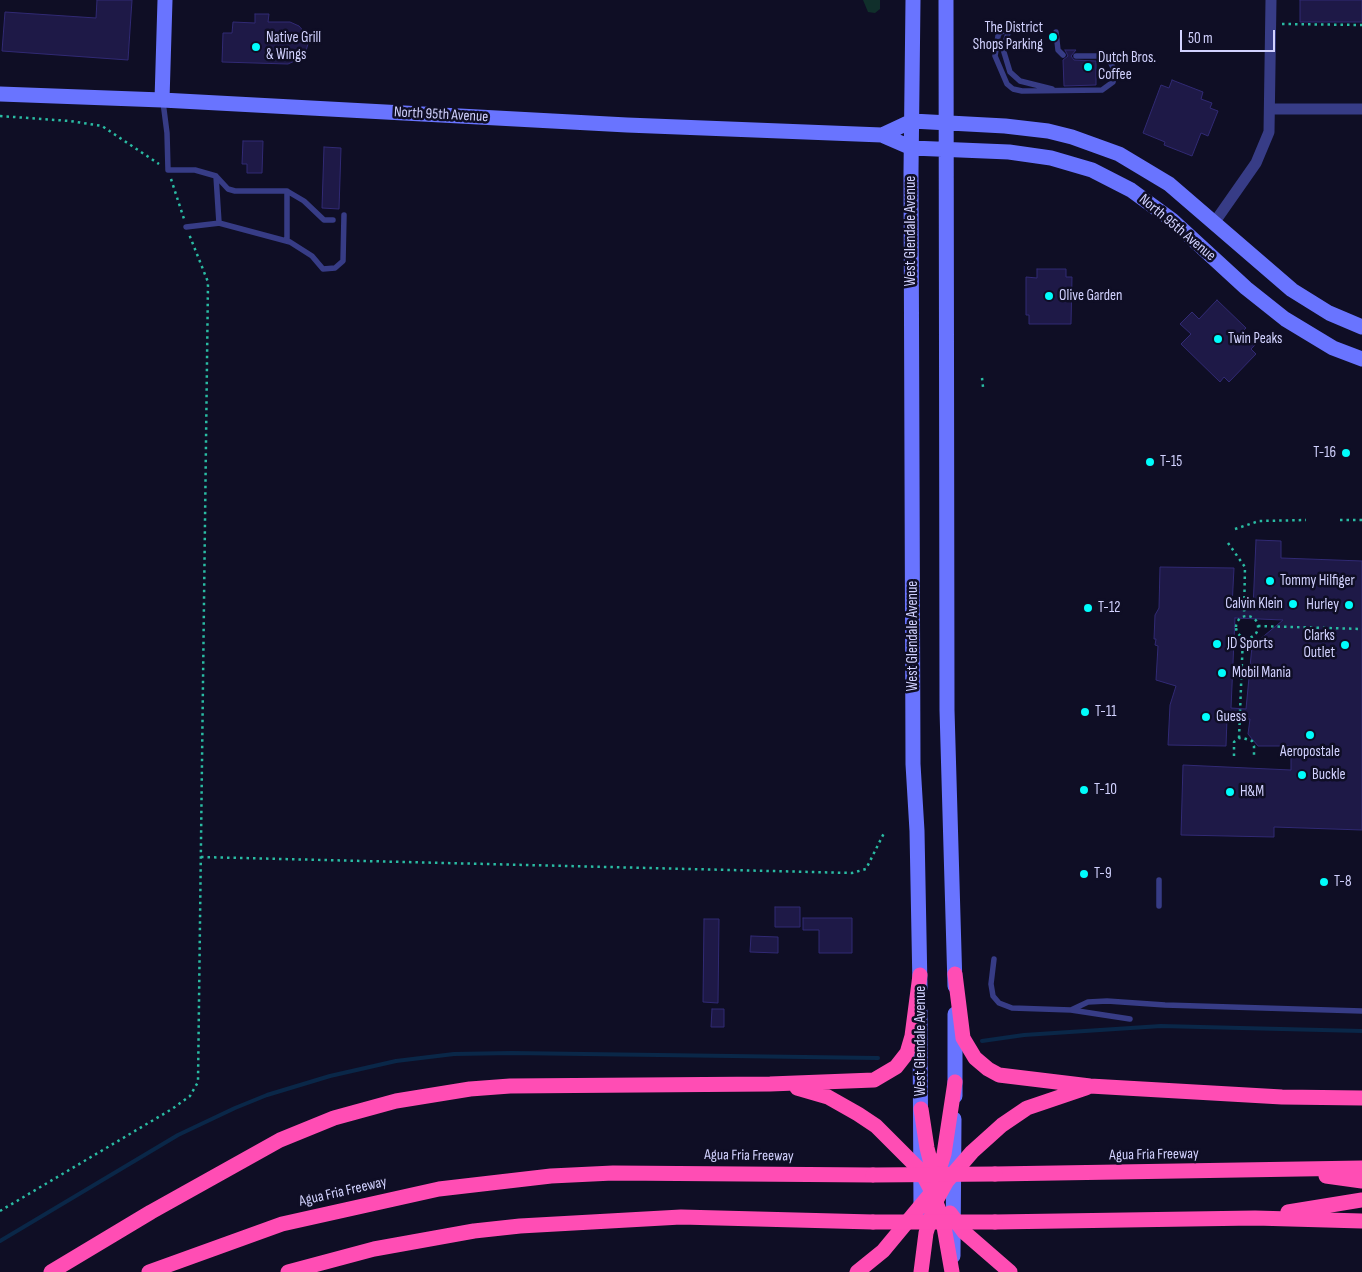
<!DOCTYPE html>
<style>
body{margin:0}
#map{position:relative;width:1362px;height:1272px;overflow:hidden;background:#0f0e25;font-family:"Sofia Sans Condensed",sans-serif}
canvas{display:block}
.scale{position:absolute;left:1180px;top:30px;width:95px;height:22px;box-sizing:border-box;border:2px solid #d2d2ff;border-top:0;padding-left:6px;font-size:15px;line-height:18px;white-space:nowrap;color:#d2d2ff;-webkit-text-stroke:4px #0f0e25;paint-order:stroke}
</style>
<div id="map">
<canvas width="1362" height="1272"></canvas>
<div class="scale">50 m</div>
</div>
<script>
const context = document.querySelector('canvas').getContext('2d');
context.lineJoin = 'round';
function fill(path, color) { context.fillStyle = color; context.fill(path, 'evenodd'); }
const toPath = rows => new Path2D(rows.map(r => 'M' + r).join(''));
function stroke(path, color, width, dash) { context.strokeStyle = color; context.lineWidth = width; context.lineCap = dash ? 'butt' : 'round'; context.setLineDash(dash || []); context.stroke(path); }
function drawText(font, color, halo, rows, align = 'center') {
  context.font = font + ' "Sofia Sans Condensed",sans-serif'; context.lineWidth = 5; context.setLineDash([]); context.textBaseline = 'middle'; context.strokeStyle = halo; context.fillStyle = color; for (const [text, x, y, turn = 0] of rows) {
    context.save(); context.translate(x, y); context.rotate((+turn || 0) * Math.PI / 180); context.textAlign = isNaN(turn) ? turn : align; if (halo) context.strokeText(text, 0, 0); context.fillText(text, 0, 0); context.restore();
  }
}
fill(toPath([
 [863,0,880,0,880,9,875,13,868,12]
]), '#102f2b');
stroke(toPath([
 [982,1041,1024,1035,1161,1026,1362,1031],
 [0,1241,178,1135,235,1108,267,1095,330,1076,396,1061,454,1054,512,1053,878,1058]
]), '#0a2748', 4);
const building = toPath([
 [97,0,132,0,128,60,2,51,5,12,96,18,97,0],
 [1300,0,1362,0,1362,22,1300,22,1300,0],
 [255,14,269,14,268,22,290,22,299,26,306,34,308,44,305,54,297,60,288,64,222,62,223,33,232,33,233,22,255,23,255,14],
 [1065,50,1076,50,1071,56,1074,60,1096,61,1096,85,1064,86,1063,60,1068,56,1065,50],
 [1172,80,1203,92,1201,99,1212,103,1210,108,1218,111,1208,136,1201,133,1192,156,1164,145,1165,142,1143,133,1161,85,1169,88,1172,80],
 [243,141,263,141,262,173,247,173,247,164,242,164,243,141],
 [324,147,341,148,339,209,322,208,324,147],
 [1037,269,1066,269,1066,277,1072,277,1071,324,1029,324,1029,315,1026,315,1026,277,1037,278,1037,269],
 [1217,300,1246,328,1242,332,1255,345,1251,349,1256,354,1229,382,1224,377,1220,382,1181,344,1191,334,1180,324,1192,312,1199,319,1217,300],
 [1256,540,1281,541,1281,558,1362,561,1362,830,1274,827,1274,837,1181,835,1183,765,1291,770,1291,746,1258,746,1248,734,1250,719,1227,718,1226,746,1168,745,1170,705,1176,686,1156,680,1158,646,1155,645,1156,639,1154,639,1155,615,1159,608,1160,567,1234,568,1232,607,1253,608,1256,540],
 [1235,618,1283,620,1252,646,1246,709,1231,708,1235,618],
 [775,907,800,907,800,927,775,927,775,907],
 [803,918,852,918,852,953,819,953,819,930,803,930,803,918],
 [704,919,719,919,718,1003,703,1002,704,919],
 [751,936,778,937,778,953,750,952,751,936],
 [712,1009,724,1009,724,1027,711,1027,712,1009]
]);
fill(building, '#1e1947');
stroke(building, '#312a74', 1);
stroke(toPath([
 [1282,24,1362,25],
 [0,116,70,121,102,126,159,164],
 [171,179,184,219],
 [982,378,983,387],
 [1340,520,1362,520],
 [1235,529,1259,521,1306,520],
 [1228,543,1245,567,1244,616],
 '1236 627a11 11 0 1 1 22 0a11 11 0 1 1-22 0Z',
 [1258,626,1362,629],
 [1239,738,1243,636],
 [1234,756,1234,742,1239,738,1243,738,1252,741,1254,746,1254,757],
 [201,857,852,873,866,869,884,833],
 [0,1211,172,1109,190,1096,198,1082,208,282,189,234]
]), '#2abba3', 2.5, [2.5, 4]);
stroke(toPath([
 [1009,30,1000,32,998,36,995,56,1007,84,1013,89,1022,91,1102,90,1113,82,1115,71,1109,60,1103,56,1076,56],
 [1009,30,1003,49,1010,72,1020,81,1052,89],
 [1056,32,1058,50,1063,55],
 [163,102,167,133,168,170,195,170,216,176,228,189,235,191,287,191,304,201,324,220,333,220],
 [216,176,219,223,290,242,312,256,323,269,335,268,343,261,344,215],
 [287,191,287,241],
 [186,227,220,223],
 [1159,906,1159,880],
 [994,959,991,984,993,996,999,1003,1012,1008,1071,1010,1130,1019],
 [1071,1010,1088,1002,1107,1001,1165,1005,1362,1011]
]), '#373c86', 5.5);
stroke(toPath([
 [1270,109,1362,109],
 [1214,223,1256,163,1269,132,1271,0]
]), '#373c86', 11);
stroke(toPath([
 [913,0,911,172,913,764,917,831,920,988],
 [946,0,947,710,955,986],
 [0,94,162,100,627,125,882,135,912,148,1009,152,1051,158,1092,170,1131,190,1172,220,1246,288,1285,319,1333,348,1362,359],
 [162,100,165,0],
 [882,135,912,121,1005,126,1048,131,1072,137,1119,154,1169,184,1292,290,1329,313,1362,327],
 [920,1011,921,1213],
 [955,1096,955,1014],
 [953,1256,954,1119]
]), '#6974ff', 15);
stroke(toPath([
 [955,974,963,1038,975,1058,988,1069,999,1075,1090,1086,1282,1097,1362,1098],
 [797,1088,828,1097,858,1114,876,1126,921,1171,932,1192,943,1221,952,1272],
 [921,1109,927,1148,936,1183],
 [995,1174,1362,1168],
 [1326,1176,1362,1181],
 [1288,1212,1362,1200],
 [950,1213,964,1232,1010,1272],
 [995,1222,1255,1218,1362,1221],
 [51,1272,151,1212,280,1140,334,1118,396,1101,470,1089,510,1086,770,1084,874,1080,896,1067,907,1053,912,1036,920,975],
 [149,1272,282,1224,439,1189,551,1176,613,1173,873,1175],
 [288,1272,374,1249,474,1231,520,1226,681,1217,873,1222],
 [857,1272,883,1251,932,1192,944,1154,955,1082],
 [921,1272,926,1233,936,1201,947,1181,972,1152,1002,1125,1027,1108,1086,1088]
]), '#ff4db4', 15);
stroke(toPath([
 [873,1175,995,1174],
 [873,1222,995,1222]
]), '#ff4db4', 15);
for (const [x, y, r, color] of [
 [1053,37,5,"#00fdfc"],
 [256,47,5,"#00fdfc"],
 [1088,67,5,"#00fdfc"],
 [1049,296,5,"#00fdfc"],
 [1218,339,5,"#00fdfc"],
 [1346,453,5,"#00fdfc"],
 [1150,462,5,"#00fdfc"],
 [1270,581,5,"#00fdfc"],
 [1293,604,5,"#00fdfc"],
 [1349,605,5,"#00fdfc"],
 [1088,608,5,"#00fdfc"],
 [1217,644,5,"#00fdfc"],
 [1345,645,5,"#00fdfc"],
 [1222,673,5,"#00fdfc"],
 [1085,712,5,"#00fdfc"],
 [1206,717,5,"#00fdfc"],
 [1310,735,5,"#00fdfc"],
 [1302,775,5,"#00fdfc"],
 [1084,790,5,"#00fdfc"],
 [1230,792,5,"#00fdfc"],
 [1084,874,5,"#00fdfc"],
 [1324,882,5,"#00fdfc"]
]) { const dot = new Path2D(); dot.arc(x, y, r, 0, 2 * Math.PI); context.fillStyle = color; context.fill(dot); stroke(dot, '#0f0e25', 2); }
drawText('15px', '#d2d2ff', '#0f0e25', [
 ["The District",1043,28,"right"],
 ["Shops Parking",1043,45,"right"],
 ["Native Grill",266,38],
 ["& Wings",266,55],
 ["Dutch Bros.",1098,58],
 ["Coffee",1098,75],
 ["Olive Garden",1059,296],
 ["Twin Peaks",1228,339],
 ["T-16",1336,453,"right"],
 ["T-15",1160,462],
 ["Tommy Hilfiger",1280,581],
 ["Calvin Klein",1283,604,"right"],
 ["Hurley",1339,605,"right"],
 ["T-12",1098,608],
 ["Clarks",1335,636,"right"],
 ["Outlet",1335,653,"right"],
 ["JD Sports",1227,644],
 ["Mobil Mania",1232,673],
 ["T-11",1095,712],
 ["Guess",1216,717],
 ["Aeropostale",1310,752,"center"],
 ["Buckle",1312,775],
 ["T-10",1094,790],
 ["H&M",1240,792],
 ["T-9",1094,874],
 ["T-8",1334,882]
], 'left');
drawText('15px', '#d2d2ff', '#0f0e25', [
 ["North 95th Avenue",441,115,3],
 ["North 95th Avenue",1177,228,40],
 ["West Glendale Avenue",911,231,-90],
 ["West Glendale Avenue",913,636,-90],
 ["West Glendale Avenue",921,1041,-90],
 ["Agua Fria Freeway",1154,1155,-1],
 ["Agua Fria Freeway",749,1156,1],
 ["Agua Fria Freeway",343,1192,-13]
]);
</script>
